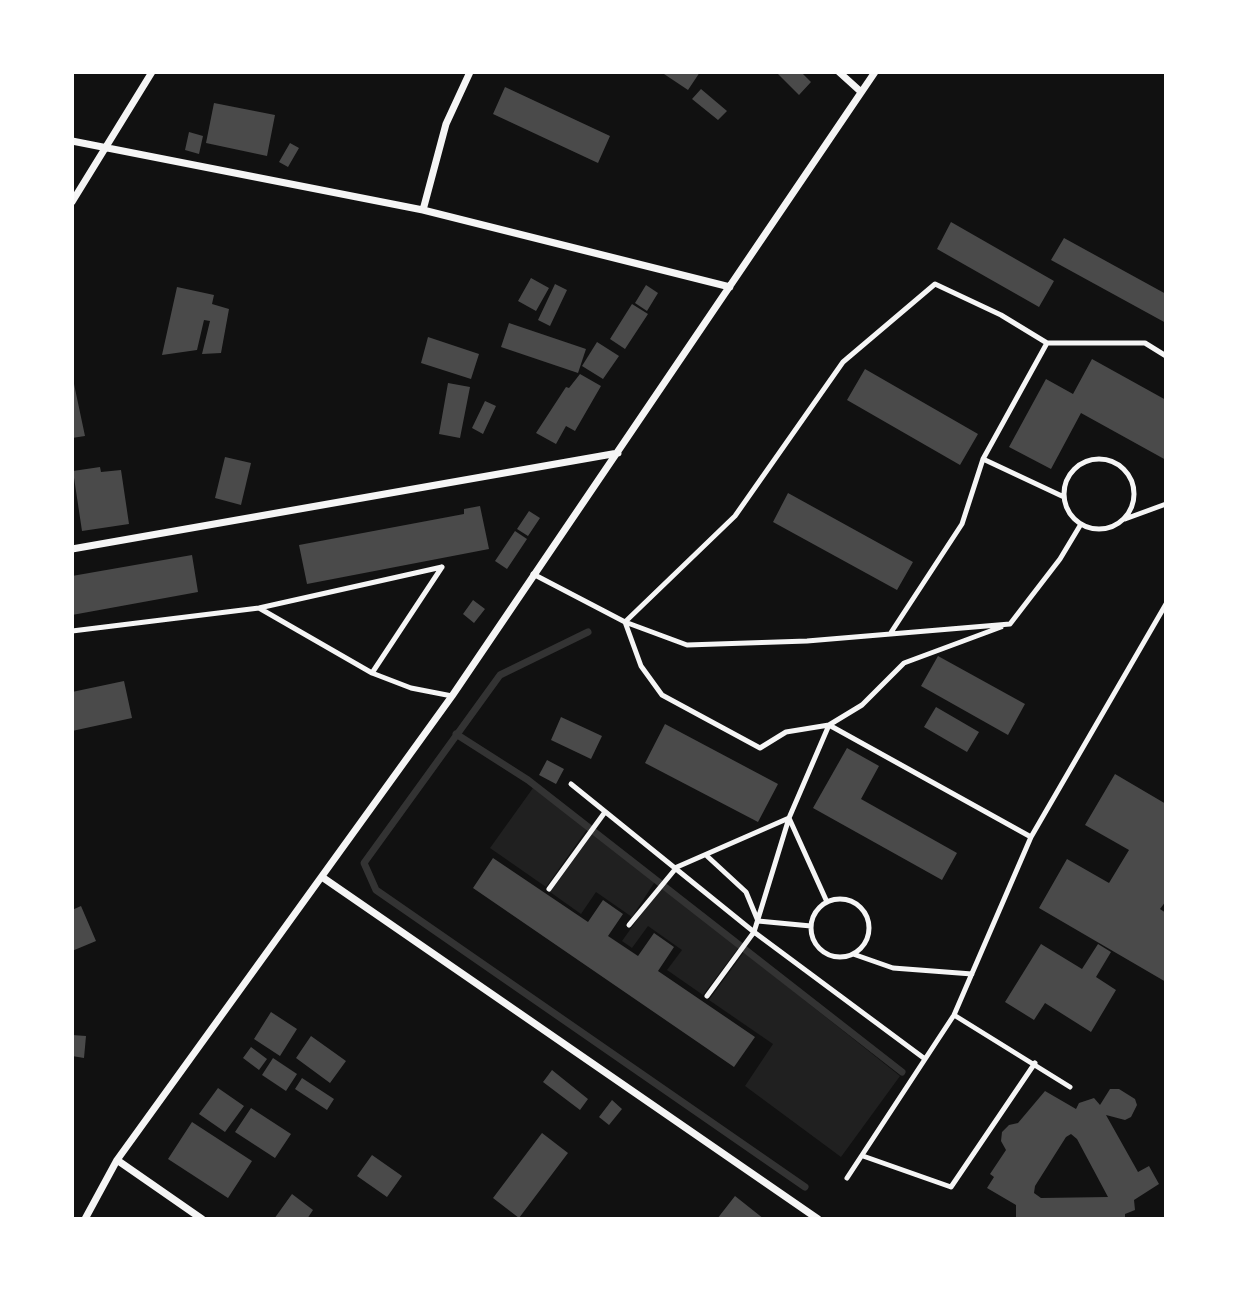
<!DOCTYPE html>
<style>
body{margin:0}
#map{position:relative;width:1238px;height:1291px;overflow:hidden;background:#111;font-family:Barlow,sans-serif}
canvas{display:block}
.frame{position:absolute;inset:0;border:74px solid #fff;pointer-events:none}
</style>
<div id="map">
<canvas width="1238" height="1291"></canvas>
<div class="frame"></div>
</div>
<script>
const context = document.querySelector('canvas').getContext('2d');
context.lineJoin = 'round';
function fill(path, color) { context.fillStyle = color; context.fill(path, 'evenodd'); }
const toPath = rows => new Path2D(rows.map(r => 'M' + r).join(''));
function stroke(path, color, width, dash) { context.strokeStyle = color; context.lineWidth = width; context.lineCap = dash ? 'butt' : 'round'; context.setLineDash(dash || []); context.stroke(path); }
fill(toPath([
 [533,788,588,828,546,887,490,848],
 [593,833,656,880,632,917,596,892,581,914,550,892],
 [662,885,739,947,703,995,667,970,682,950,648,926,632,948,622,941],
 [744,952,900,1076,841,1157,745,1086,773,1044,709,1000]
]), '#202020');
stroke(toPath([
 [588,632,500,675,364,863,376,890,805,1187],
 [456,734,528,780,902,1072]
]), '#333', 7);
fill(toPath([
 [661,72,700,72,688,90],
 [776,72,801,72,811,82,799,95],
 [505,87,610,136,598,163,493,114],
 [701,89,727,111,718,120,692,99],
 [214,103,275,115,267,156,206,143],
 [189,132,203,136,199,154,185,150],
 [290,143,299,148,288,167,279,162],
 [951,222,1054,281,1039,307,937,249],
 [1064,238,1166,294,1166,323,1051,260],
 [531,278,549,288,536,311,518,301],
 [555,284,567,290,550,326,538,320],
 [646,285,658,293,647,311,635,303],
 [177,287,214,295,212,304,229,309,221,353,202,354,210,321,204,320,197,350,162,355],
 [632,304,648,314,625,349,610,339],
 [509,323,586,349,578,373,501,347],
 [428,337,479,354,471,379,421,363],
 [597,342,619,356,603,379,582,366],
 [1092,359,1166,400,1166,460,1081,413,1051,469,1009,447,1046,379,1073,394],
 [865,369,978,434,960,465,847,400],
 [580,374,601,386,575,431,566,426,556,444,536,433,566,387,569,388],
 [448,383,470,387,460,438,439,434],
 [72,384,74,384,85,436,72,438],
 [485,401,496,406,483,434,472,428],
 [225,457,251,463,241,505,215,498],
 [100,467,101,472,121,470,129,524,82,531,73,471],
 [788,493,913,562,897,590,773,522],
 [480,506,489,549,307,584,299,545,464,514,464,509],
 [529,511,540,518,528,536,517,529],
 [515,531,527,539,507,569,495,561],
 [192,555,198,592,72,615,72,576],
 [473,600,485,609,474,623,463,614],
 [938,656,1025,704,1008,735,921,686],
 [124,681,132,718,72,731,72,692],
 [936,707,979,732,967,752,924,727],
 [561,717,602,736,591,759,551,740],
 [665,724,778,784,758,822,645,763],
 [847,748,879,766,861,799,957,853,942,880,813,808],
 [547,760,564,769,556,784,539,775],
 [1115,774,1166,804,1166,901,1160,909,1166,913,1166,982,1039,908,1067,859,1109,883,1129,850,1085,825],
 [493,858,588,922,603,900,623,914,608,936,638,956,654,933,674,947,658,971,755,1037,734,1067,473,888],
 [81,906,96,941,72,951,72,910],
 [1041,944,1082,969,1098,944,1111,952,1096,977,1116,990,1091,1032,1045,1003,1034,1020,1005,1002],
 [271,1012,297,1029,280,1056,254,1039],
 [72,1035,86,1036,84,1058,72,1056],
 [311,1036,346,1061,330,1083,296,1058],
 [251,1047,267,1059,259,1070,243,1058],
 [273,1058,297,1074,286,1091,262,1075],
 [552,1070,588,1099,580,1110,543,1082],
 [302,1078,334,1099,327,1110,295,1089],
 [218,1088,244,1106,225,1132,199,1114],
 [1110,1089,1119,1089,1135,1099,1137,1105,1131,1117,1125,1120,1106,1115,1138,1172,1149,1166,1159,1184,1134,1200,1135,1210,1125,1214,1125,1219,1016,1219,1016,1205,987,1188,994,1177,990,1174,1006,1150,1001,1141,1002,1132,1009,1125,1018,1123,1045,1091,1076,1109,1079,1103,1094,1098,1100,1105],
 [1071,1134,1077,1139,1108,1197,1041,1198,1034,1193,1035,1186,1066,1137],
 [612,1100,622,1109,609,1125,599,1117],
 [251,1108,291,1134,275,1158,235,1132],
 [192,1122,252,1161,228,1198,168,1159],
 [542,1133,568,1153,519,1218,493,1198],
 [372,1155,402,1176,387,1197,357,1176],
 [292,1194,313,1210,307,1219,274,1219],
 [735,1196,764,1219,717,1219]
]), '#4a4a4a');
stroke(toPath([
 [1047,343,983,459,1064,497],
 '1064 494a35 35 0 1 1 70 0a35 35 0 1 1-70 0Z',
 [1125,519,1166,504],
 [533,574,625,622,735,516,843,362,935,284,1001,315,1047,343,1145,343,1166,356],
 [259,608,372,673,411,688,452,696],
 [72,631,259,608,442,567],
 [890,634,962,524,983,459],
 [372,673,442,567],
 [571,784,754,932,925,1059],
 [1031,837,829,725,786,732,760,748,662,695,641,666,625,622,687,645,807,641,1010,624,1060,559,1081,524],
 [707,856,746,892,758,921,811,926],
 [549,889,605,812],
 '811 928a29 29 0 1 1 58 0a29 29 0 1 1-58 0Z',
 [629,925,677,867,789,818,827,902],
 [853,954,893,968,972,974],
 [707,996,754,932,789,818,829,725,862,705,904,663,1001,627],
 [954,1015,1070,1087],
 [863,1156,951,1187,1035,1063],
 [847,1178,954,1015,1031,837,1166,604]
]), '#f5f5f5', 5);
stroke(toPath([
 [839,72,860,91],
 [72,141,423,210,730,287],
 [72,202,152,72],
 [423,210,446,124,470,72],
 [72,549,618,453],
 [322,877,818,1219],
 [117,1160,202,1219],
 [85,1219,117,1160,452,696,875,72]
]), '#f5f5f5', 7);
</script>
